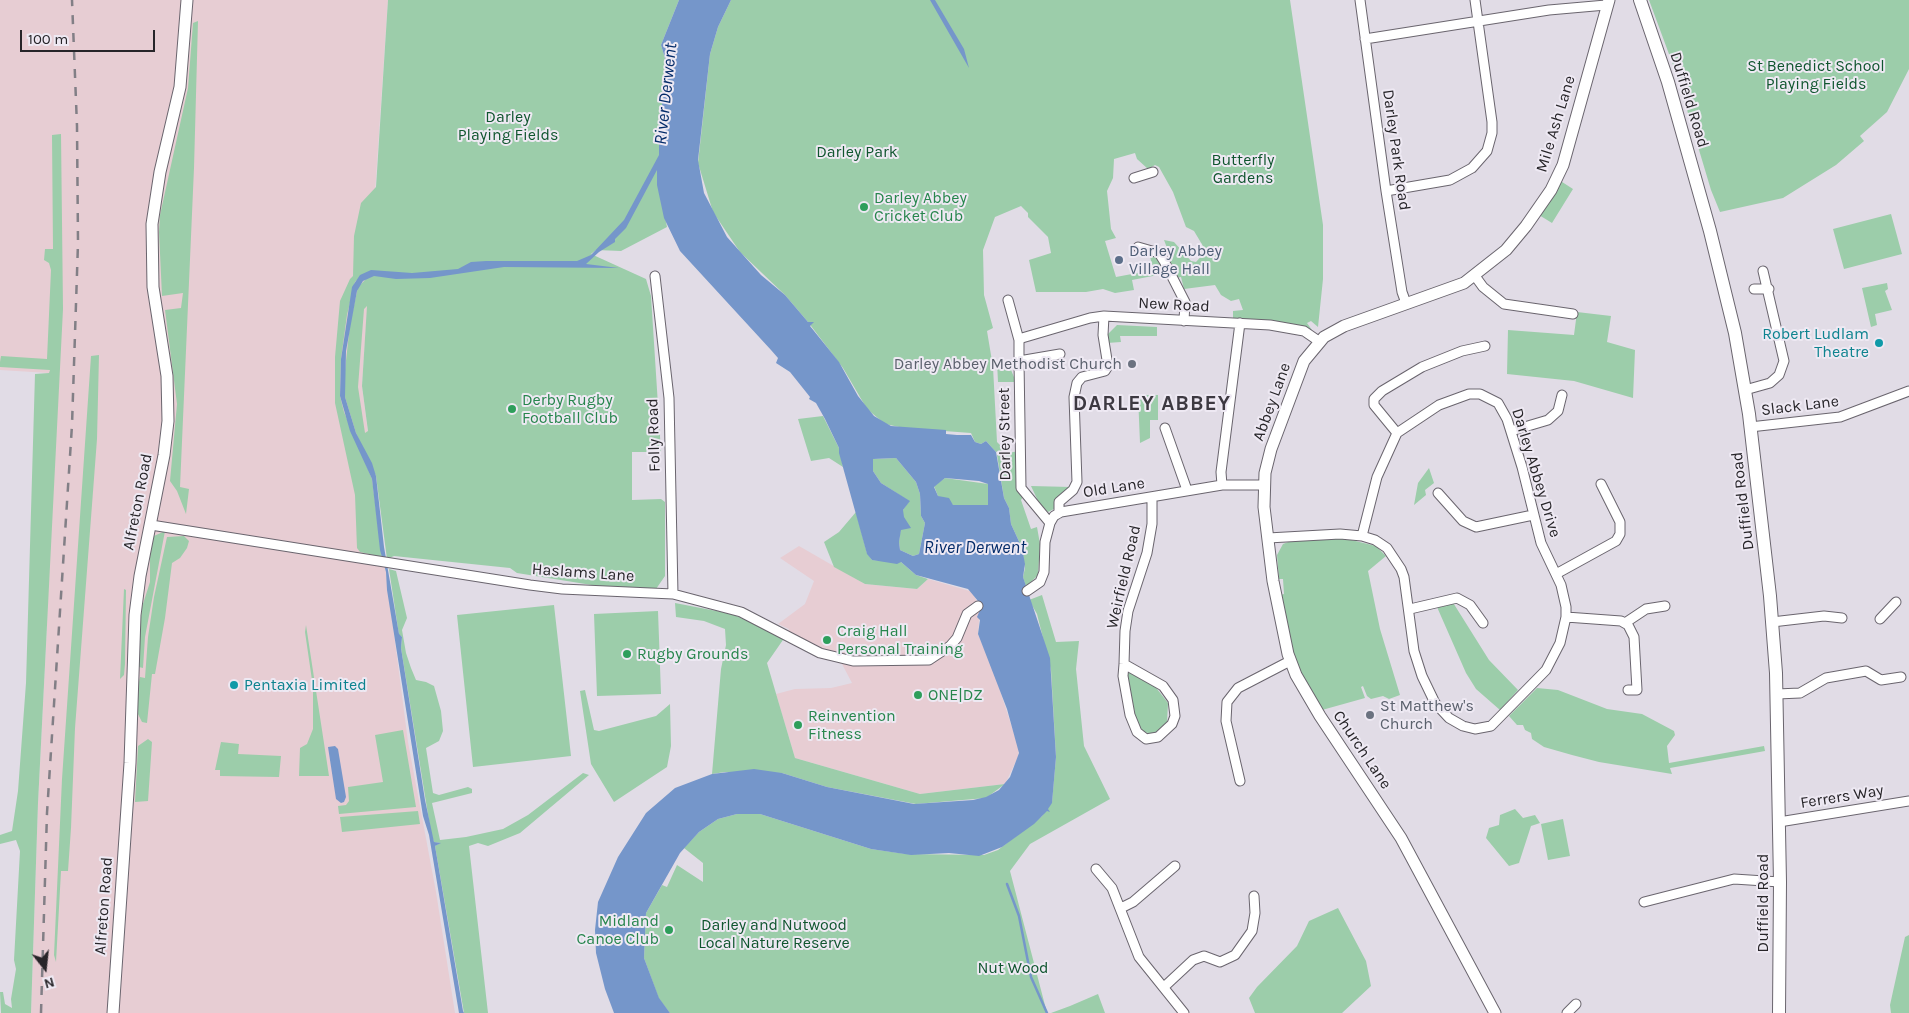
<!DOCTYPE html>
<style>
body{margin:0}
#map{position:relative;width:1909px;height:1013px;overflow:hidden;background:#e1dce6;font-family:Karla,sans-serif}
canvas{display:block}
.north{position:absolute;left:20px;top:943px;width:50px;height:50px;-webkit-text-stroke:4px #eee9f3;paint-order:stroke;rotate:164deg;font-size:14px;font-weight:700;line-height:20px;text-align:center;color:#272529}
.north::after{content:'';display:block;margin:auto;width:18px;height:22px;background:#272529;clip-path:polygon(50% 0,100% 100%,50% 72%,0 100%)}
.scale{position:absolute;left:20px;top:30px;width:135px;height:22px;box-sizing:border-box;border:2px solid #272529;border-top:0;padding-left:6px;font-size:15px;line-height:18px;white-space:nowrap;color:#272529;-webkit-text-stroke:4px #eee9f3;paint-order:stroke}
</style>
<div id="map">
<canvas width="1909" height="1013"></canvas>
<div class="north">N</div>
<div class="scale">100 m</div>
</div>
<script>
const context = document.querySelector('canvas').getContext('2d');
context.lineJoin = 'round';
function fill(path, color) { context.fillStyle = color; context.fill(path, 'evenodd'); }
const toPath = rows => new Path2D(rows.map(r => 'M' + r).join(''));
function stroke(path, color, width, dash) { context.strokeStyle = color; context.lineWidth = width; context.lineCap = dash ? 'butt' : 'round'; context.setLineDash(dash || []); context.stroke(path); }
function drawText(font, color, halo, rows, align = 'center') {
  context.font = font + ' Karla,sans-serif'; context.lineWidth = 4; context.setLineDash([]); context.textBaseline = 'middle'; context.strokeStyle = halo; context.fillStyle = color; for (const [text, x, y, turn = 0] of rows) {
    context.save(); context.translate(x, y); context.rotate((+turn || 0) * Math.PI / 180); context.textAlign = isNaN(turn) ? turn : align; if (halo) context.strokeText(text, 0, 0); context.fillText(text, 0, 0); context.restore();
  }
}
fill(toPath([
 [0,0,388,0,362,386,408,742,436,892,455,1013,31,1013,38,803,47,625,49,373,0,370],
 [799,546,865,584,917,589,928,579,973,592,980,610,978,634,994,672,1019,749,1018,757,1005,784,920,794,795,758,776,694,795,689,831,688,852,683,842,664,827,659,785,637,789,629,778,624,805,604,814,581,780,558]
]), '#e7cdd3');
fill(toPath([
 [388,0,679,0,661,45,668,68,659,123,659,155,657,177,667,227,621,251,596,250,591,254,646,279,651,296,661,452,632,452,632,500,661,499,665,502,665,576,656,589,598,586,517,573,510,568,394,556,387,559,376,476,356,433,345,397,345,370,350,324,358,287,367,278,361,276,355,282,347,315,341,359,340,396,344,412,372,479,382,557,360,552,357,548,355,495,335,403,335,357,340,301,350,279,353,276,354,236,361,203,376,187],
 [367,306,362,386,368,431,365,433,358,387,364,309],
 [731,0,1290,0,1323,225,1323,279,1318,327,1311,321,1307,323,1312,330,1233,320,1233,311,1243,310,1239,299,1231,301,1221,295,1215,285,1184,289,1181,277,1172,279,1158,275,1132,280,1134,290,1115,293,1103,289,1086,292,1036,292,1029,260,1051,253,1048,237,1028,217,1028,213,1021,206,995,217,983,250,984,295,993,328,987,331,993,367,997,442,1005,450,996,452,986,441,981,444,975,442,971,433,904,428,885,424,867,409,843,368,808,322,785,295,740,252,713,212,698,163,710,54,718,27],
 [1135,153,1137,159,1148,169,1155,165,1159,167,1173,192,1186,227,1194,231,1206,251,1196,262,1191,261,1174,242,1164,240,1172,261,1150,256,1153,270,1116,277,1105,241,1116,238,1111,229,1107,191,1113,178,1114,159],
 [1649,0,1909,0,1909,69,1887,112,1860,136,1864,141,1836,165,1783,198,1720,212,1711,190,1676,73],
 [198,21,194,168,180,487,189,489,186,514,177,491,170,481,177,404,165,310,181,308,183,293,162,296,159,232,160,215,188,88,193,23],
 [61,134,63,309,38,803,31,1013,1,1013,0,992,3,992,5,1004,12,1008,11,999,16,969,14,960,20,851,16,840,0,844,0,835,12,831,18,791,26,683,35,374,49,373,50,370,0,367,0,362,1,356,47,359,51,270,49,263,44,260,45,249,53,249,52,135],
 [1559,180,1573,189,1552,223,1539,215],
 [1891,214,1902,254,1844,269,1833,229],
 [1887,283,1888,289,1885,291,1892,310,1875,314,1877,325,1871,327,1862,288],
 [1577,312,1611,316,1607,342,1635,350,1633,398,1574,381,1507,374,1508,330,1574,335],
 [1117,325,1157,327,1157,336,1120,336,1121,342,1107,343,1106,336],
 [99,355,97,439,75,728,71,828,68,871,61,871,56,962,54,955,62,779,91,356],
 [997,362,1009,365,1016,382,998,382],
 [1138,395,1158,395,1158,420,1150,420,1150,438,1140,443],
 [823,416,839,448,843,467,829,458,811,461,798,419],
 [1019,451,1024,495,1021,500,1031,529,1037,527,1040,544,1038,575,1026,587,1023,577,1025,568,1022,548,1011,524,1009,508,1004,498,997,455],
 [896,458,916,482,920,494,921,516,925,523,919,554,913,556,900,550,899,542,903,510,909,501,881,483,873,471,873,459],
 [1429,468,1434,483,1425,490,1426,495,1414,505,1418,483],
 [945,478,988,484,989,505,953,505,938,496,934,486],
 [1031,486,1071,487,1055,502,1054,509,1048,512,1039,503],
 [856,512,867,553,872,560,901,562,916,575,928,579,917,589,865,584,834,567,824,542,839,532],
 [165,531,145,637,143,668,139,667,137,659,142,607,150,582,150,557,154,536],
 [184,536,189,541,187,548,180,558,172,563,165,618,155,674,152,674,147,723,142,722,137,712,139,682,140,677,145,678,148,637,154,597,167,537],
 [1343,538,1376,546,1386,556,1368,571,1380,629,1400,695,1389,699,1383,696,1371,699,1367,696,1363,686,1361,687,1365,698,1322,710,1296,664,1280,595,1284,594,1283,579,1279,579,1277,555,1283,544,1291,541],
 [389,569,396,571,407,618,402,630,406,653,411,668,416,680,426,682,434,686,441,711,443,731,439,741,426,748,433,793,439,795,468,787,472,789,472,793,432,803,440,840,466,837,503,829,528,815,583,773,589,775,520,833,488,846,478,843,469,846,488,1013,464,1013,435,846,440,843,434,842,431,833,401,648,402,637,399,635],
 [124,589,126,590,125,664,124,675,120,679],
 [1042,595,1056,642,1079,641,1076,669,1084,746,1110,799,1030,844,1010,871,1047,1013,670,1013,659,999,644,958,646,913,662,885,667,887,677,865,703,882,703,863,684,848,699,832,718,819,737,814,760,814,871,849,906,854,984,855,998,850,1042,816,1052,802,1056,757,1051,670,1037,614,1029,600],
 [1452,601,1489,660,1518,690,1500,710,1476,689,1466,673,1437,607],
 [675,603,732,614,785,637,767,663,795,758,920,794,1005,784,986,798,916,804,827,787,782,773,725,772,712,774,721,669,726,645,725,629,704,621,676,617],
 [554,605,571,756,473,767,457,615],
 [658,611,661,694,597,696,594,614],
 [306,625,329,776,299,776,300,748,307,744,313,729,313,687,305,632],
 [1130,670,1154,685,1168,703,1167,722,1154,734,1143,732,1137,724,1127,672],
 [1537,688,1558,690,1607,709,1642,714,1674,731,1675,735,1667,746,1669,763,1764,746,1765,751,1670,768,1672,774,1599,762,1572,755,1544,747,1532,739,1531,733,1525,730,1523,725,1517,725,1509,716],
 [585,690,594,730,599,731,656,716,670,704,671,746,667,767,614,802,591,764,580,691],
 [403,730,416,807,339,814,338,806,346,805,349,801,348,787,383,782,375,735],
 [148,739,152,742,148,801,135,802,138,746],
 [221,742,239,744,238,754,281,756,279,777,220,776,220,770,215,770],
 [1515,809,1523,818,1535,815,1540,823,1531,826,1519,863,1509,866,1486,838,1489,828,1499,825,1500,815],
 [418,811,420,824,342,832,340,817],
 [1563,819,1570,856,1548,860,1541,824],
 [1338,908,1366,961,1371,986,1342,1013,1255,1013,1249,998,1257,987,1297,946,1309,921],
 [1909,935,1909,1013,1891,1013,1890,1005,1905,937],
 [1098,994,1105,1013,1051,1013,1070,1006]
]), '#9ccdaa');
fill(toPath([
 [679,0,731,0,718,27,710,54,698,160,704,193,727,237,761,275,785,295,808,322,814,322,810,326,839,362,858,396,874,416,891,426,946,430,946,434,957,435,971,435,975,442,981,444,986,441,996,452,1004,498,1009,508,1011,524,1022,548,1025,564,1023,577,1050,658,1056,757,1052,803,1048,809,1050,812,1047,811,1034,824,1002,847,979,856,949,853,911,855,871,849,760,814,737,814,718,819,699,832,680,853,646,913,644,958,659,998,670,1013,614,1013,605,989,596,953,595,930,598,902,618,857,646,813,675,788,712,774,754,769,782,773,827,787,914,804,973,800,986,797,999,790,1010,777,1019,753,1007,709,978,634,980,620,977,617,980,610,978,601,968,589,916,575,901,562,897,564,872,560,867,554,839,453,839,448,825,419,816,403,809,399,810,397,790,372,776,363,778,358,771,350,680,251,664,218,657,185,657,170,626,228,615,239,615,242,599,252,586,264,619,268,504,267,430,278,396,279,374,276,363,281,357,291,346,351,345,397,356,433,372,463,376,476,384,547,399,634,402,637,401,648,425,800,434,842,441,843,435,846,463,1011,464,1013,459,1013,429,835,423,816,387,590,386,572,380,550,372,479,350,431,340,396,341,359,352,287,360,275,371,270,412,273,458,269,471,262,486,261,577,261,591,255,624,220,659,155,659,123,668,68,661,45],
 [896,458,916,482,920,494,921,516,925,523,919,554,913,556,900,550,899,542,901,530,911,528,904,517,903,510,910,501,881,483,873,471,873,459],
 [945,478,979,481,988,484,988,505,953,505,949,498,938,496,934,487],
 [930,0,935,0,964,49,969,68],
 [335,746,338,749,346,797,344,802,341,803,336,799,328,747]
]), '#7596ca');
stroke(toPath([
 [1007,884,1019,916,1031,977,1047,1013]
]), '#7596ca', 2.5);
const street = toPath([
 [1360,0,1386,191,1402,292,1406,303],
 [1365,39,1549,10,1606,5],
 [1134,178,1153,172],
 [1386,191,1450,180,1472,168,1487,151,1492,133,1492,122,1475,0],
 [1138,247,1159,253,1164,261,1185,302,1184,321],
 [655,276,669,398,673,594],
 [1475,276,1483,287,1504,304,1573,314],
 [1754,289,1769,289],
 [1008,300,1019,340],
 [1019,361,1060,354],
 [1745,390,1770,383,1779,375,1784,361,1763,271],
 [1750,427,1840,417,1909,391],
 [1165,428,1187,490],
 [1511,431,1548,420,1558,411,1562,395],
 [1397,433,1374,405,1374,399,1382,391,1422,367,1462,351,1485,346],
 [1222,485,1221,472,1240,323],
 [1438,493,1463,521,1476,527,1533,515],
 [1059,513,1059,502,1073,490,1077,482,1074,397,1077,383,1082,377,1105,371,1108,366,1103,335,1104,316],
 [1050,523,1021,488,1019,361,1019,340,1022,338,1090,318,1104,316,1270,325,1304,331,1320,342],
 [151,525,530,585,562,589,673,594,741,612,820,653,853,661,929,660,950,646,957,638,967,614,978,606],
 [1268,538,1340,534,1362,536,1375,540,1387,548,1401,569,1404,577,1414,651,1422,676,1435,703,1449,718,1463,726,1475,729,1491,726,1546,670,1560,643,1566,617,1566,607,1561,585,1541,543,1522,467,1507,419,1498,403,1480,394,1469,394,1439,405,1397,433,1377,477,1362,536],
 [1556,574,1616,541,1620,534,1620,522,1601,484],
 [1027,591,1040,582,1044,572,1045,542,1050,523,1054,516,1061,512,1222,485,1264,485],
 [1410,609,1457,598,1470,605,1483,623],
 [1566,617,1621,621,1628,625,1634,637,1637,690,1628,690],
 [1880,619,1896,602],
 [1772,622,1824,616,1842,618],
 [1625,623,1646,609,1665,606],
 [1124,664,1163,686,1173,700,1175,716,1172,724,1158,737,1146,739,1137,732,1130,715,1123,676,1124,664,1125,631,1128,611,1147,553,1152,524,1152,497],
 [1777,694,1800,693,1826,678,1866,671,1881,680,1901,677],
 [1240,781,1226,721,1227,702,1238,688,1290,661],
 [1779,822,1909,801],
 [1096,869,1112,888,1139,957,1184,1013],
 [1644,902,1734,879,1780,882],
 [1121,908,1133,902,1175,866],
 [1164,987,1193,960,1204,956,1220,962,1235,955,1252,931,1255,913,1254,896],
 [1567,1013,1576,1004]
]);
const secondary = toPath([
 [113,1013,130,763,135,615,140,576,164,455,168,421,167,376,153,287,152,224,160,172,180,87,187,0],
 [1495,1013,1401,838,1320,716,1296,675,1288,654,1273,581,1264,507,1265,473,1271,449,1304,361,1324,337,1344,326,1464,283,1506,250,1526,226,1551,190,1563,165,1609,0]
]);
const primary = toPath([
 [1640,0,1668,82,1710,231,1735,333,1749,414,1770,596,1776,673,1780,882,1779,1013]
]);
stroke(street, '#6a656e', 11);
stroke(secondary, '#6a656e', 13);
stroke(primary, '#6a656e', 14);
stroke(street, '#fff', 9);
stroke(secondary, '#fff', 11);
stroke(primary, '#fff', 12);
stroke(toPath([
 [41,1013,47,813,72,425,78,243,77,126,72,0]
]), '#827f86', 2.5, [9, 9]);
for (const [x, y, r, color] of [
 [864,207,5,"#2e9e5b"],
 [1119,260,5,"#5c6f8a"],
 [1879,343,5,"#0f9aa8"],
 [1132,364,5,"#6b7280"],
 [512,409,5,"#2e9e5b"],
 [827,640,5,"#2e9e5b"],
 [627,654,5,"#2e9e5b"],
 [234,685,5,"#0f9aa8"],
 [918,695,5,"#2e9e5b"],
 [1370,715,5,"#6b7280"],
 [798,725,5,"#2e9e5b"],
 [669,930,5,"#2e9e5b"]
]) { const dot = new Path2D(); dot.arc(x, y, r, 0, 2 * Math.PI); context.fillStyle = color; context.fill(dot); stroke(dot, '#eee9f3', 2); }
drawText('16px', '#10562f', '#eee9f3', [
 ["St Benedict School",1816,66],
 ["Playing Fields",1816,84],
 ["Darley",508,117],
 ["Playing Fields",508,135],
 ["Darley Park",857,152],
 ["Butterfly",1243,160],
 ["Gardens",1243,178],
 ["Darley and Nutwood",774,925],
 ["Local Nature Reserve",774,943],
 ["Nut Wood",1013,968]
]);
drawText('16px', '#272529', '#eee9f3', [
 ["Duffield Road",1689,100,73],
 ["Mile Ash Lane",1556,124,-73],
 ["Darley Park Road",1396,150,82],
 ["New Road",1174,305,3],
 ["Abbey Lane",1272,402,-70],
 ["Slack Lane",1800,406,-7],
 ["Darley Street",1005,434,-91],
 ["Folly Road",654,435,-92],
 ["Darley Abbey Drive",1536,473,73],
 ["Old Lane",1114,488,-9],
 ["Duffield Road",1743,501,-97],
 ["Alfreton Road",138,502,-79],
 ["Haslams Lane",583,573,4],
 ["Weirfield Road",1124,577,-77],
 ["Church Lane",1362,750,56],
 ["Ferrers Way",1842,797,-9],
 ["Duffield Road",1763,903,-90],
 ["Alfreton Road",104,906,-86]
]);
drawText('16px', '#27864d', '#eee9f3', [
 ["Darley Abbey",874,198],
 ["Cricket Club",874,216],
 ["Derby Rugby",522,400],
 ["Football Club",522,418],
 ["Craig Hall",837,631],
 ["Personal Training",837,649],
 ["Rugby Grounds",637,654],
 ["ONE|DZ",928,695],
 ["Reinvention",808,716],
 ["Fitness",808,734],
 ["Midland",659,921,"right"],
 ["Canoe Club",659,939,"right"]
], 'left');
drawText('16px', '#4e5e75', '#eee9f3', [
 ["Darley Abbey",1129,251],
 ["Village Hall",1129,269]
], 'left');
drawText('16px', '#0d838f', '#eee9f3', [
 ["Robert Ludlam",1869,334],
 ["Theatre",1869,352],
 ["Pentaxia Limited",244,685,"left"]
], 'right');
drawText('16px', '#5b616d', '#eee9f3', [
 ["Darley Abbey Methodist Church",1122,364],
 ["St Matthew's",1380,706,"left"],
 ["Church",1380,724,"left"]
], 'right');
drawText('italic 18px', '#032b69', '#eee9f3', [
 ["River Derwent",666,94,-84],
 ["River Derwent",975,548]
]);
context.letterSpacing = '1px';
drawText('bold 21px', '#3d3941', '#eee9f3', [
 ["DARLEY ABBEY",1152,404]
]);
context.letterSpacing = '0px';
</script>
